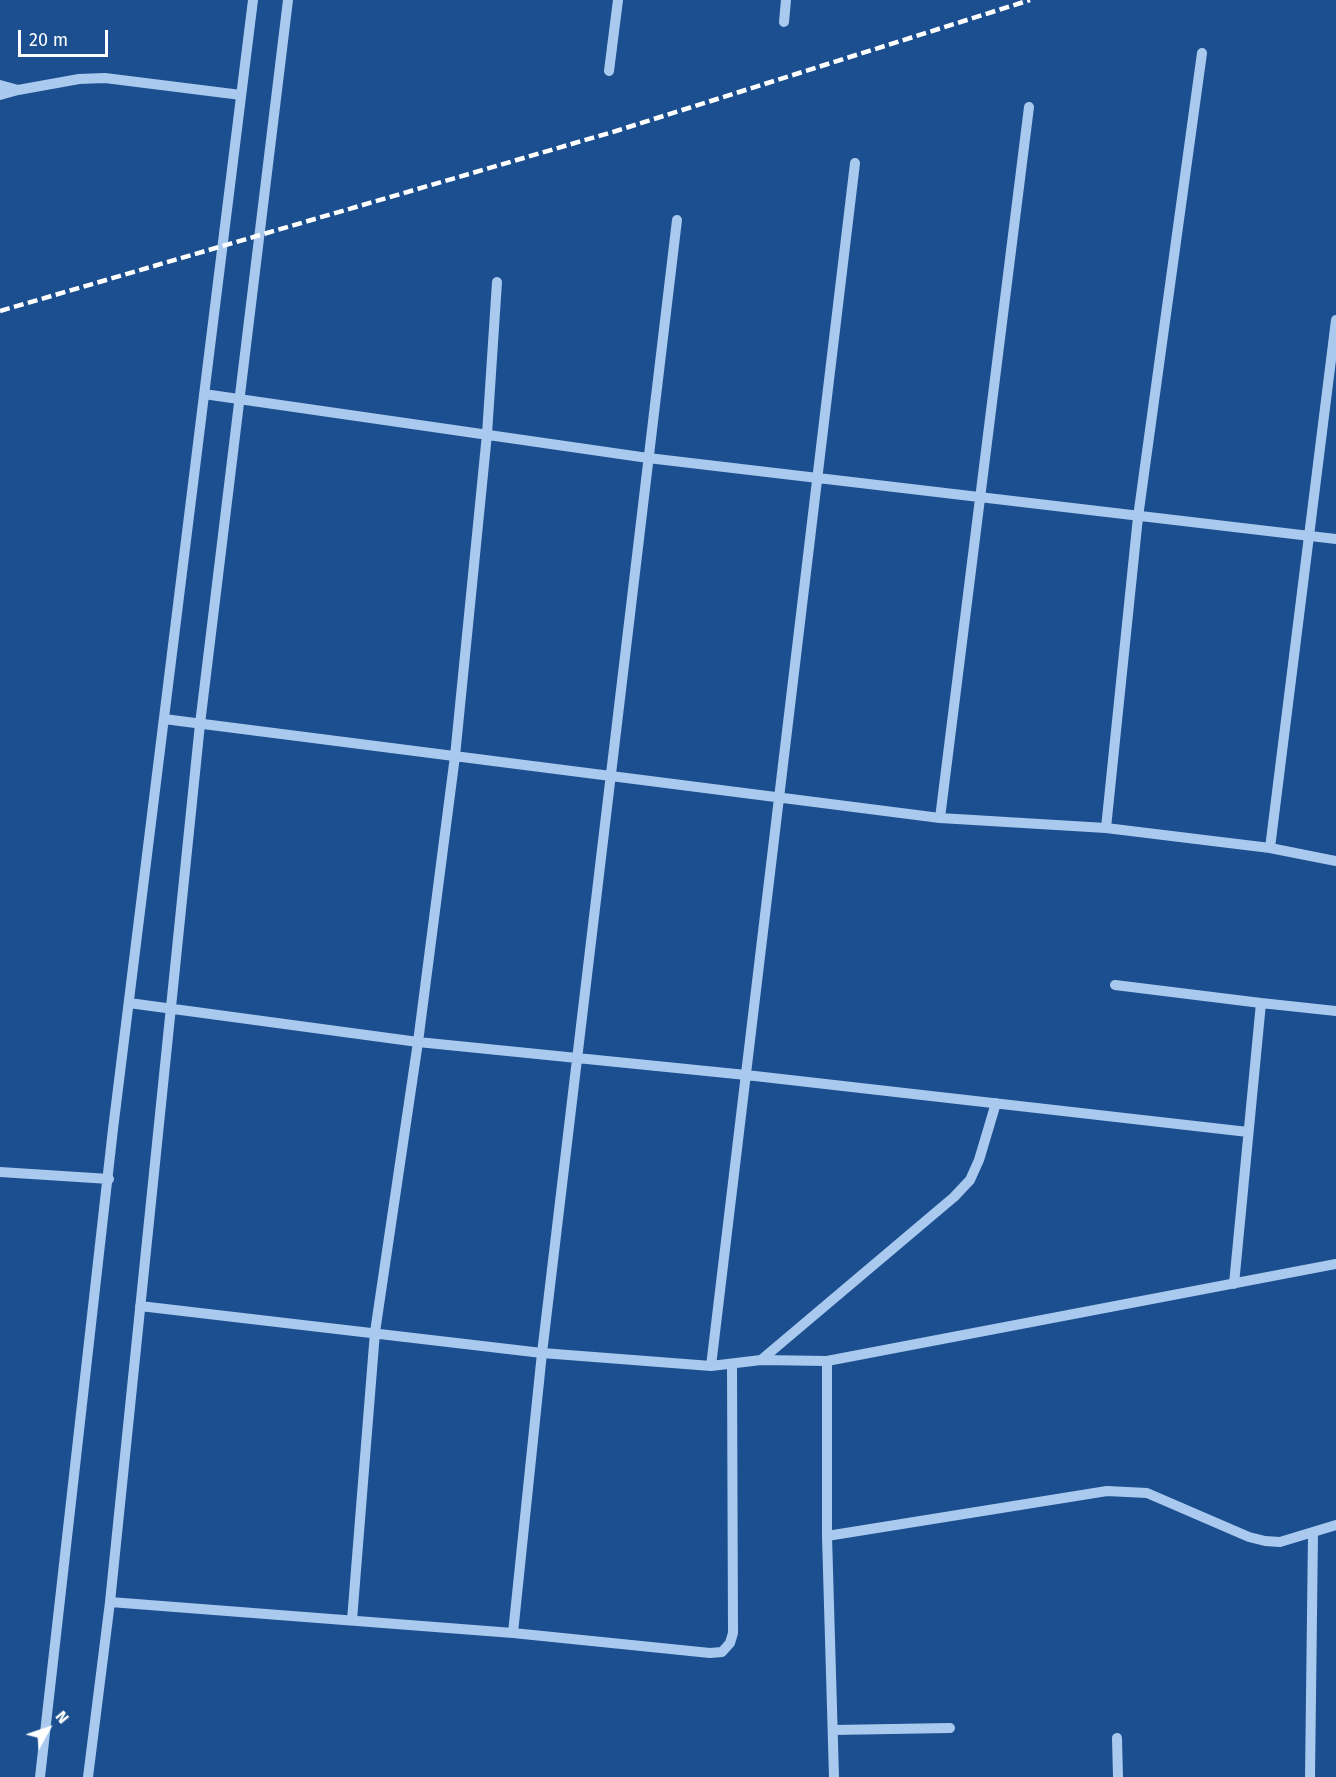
<!DOCTYPE html>
<style>
body{margin:0}
#map{position:relative;width:1336px;height:1777px;overflow:hidden;background:#1b4f8f;font-family:"Fira Sans",sans-serif}
canvas{display:block}
.north{position:absolute;left:18px;top:1699px;width:60px;height:60px;-webkit-text-stroke:4px #1b4f8f;paint-order:stroke;rotate:50deg;font-size:16px;font-weight:700;line-height:24px;text-align:center;color:#fff}
.north::after{content:'';display:block;margin:auto;width:21px;height:27px;background:#fff;clip-path:polygon(50% 0,100% 100%,50% 72%,0 100%)}
.scale{position:absolute;left:18px;top:30px;width:90px;height:27px;box-sizing:border-box;border:3px solid #fff;border-top:0;padding-left:8px;font-size:18px;line-height:21px;white-space:nowrap;color:#fff;-webkit-text-stroke:4px #1b4f8f;paint-order:stroke}
</style>
<div id="map">
<canvas width="1336" height="1777"></canvas>
<div class="north">N</div>
<div class="scale">20 m</div>
</div>
<script>
const context = document.querySelector('canvas').getContext('2d');
context.lineJoin = 'round';
const toPath = rows => new Path2D(rows.map(r => 'M' + r).join(''));
function stroke(path, color, width, dash) { context.strokeStyle = color; context.lineWidth = width; context.lineCap = dash ? 'butt' : 'round'; context.setLineDash(dash || []); context.stroke(path); }
stroke(toPath([
 [784,22,786,0],
 [609,71,618,0],
 [0,85,18,90],
 [0,95,18,90,79,79,105,78,241,95],
 [204,394,648,458,1336,539],
 [164,719,940,818,1106,828,1270,848,1336,861],
 [940,818,1029,107],
 [1106,828,1138,517,1202,53],
 [1270,848,1336,320],
 [1115,985,1261,1003],
 [129,1003,418,1042,746,1075,1248,1132],
 [0,1172,109,1179],
 [1234,1284,1261,1003,1336,1011],
 [140,1306,542,1353,711,1366,761,1360,827,1361,1336,1264],
 [761,1360,954,1197,970,1180,979,1160,996,1103],
 [827,1361,827,1536,834,1777],
 [711,1366,855,163],
 [827,1536,1107,1491,1147,1493,1249,1537,1265,1541,1280,1542,1336,1525],
 [110,1602,513,1633,710,1653,722,1652,730,1643,733,1633,732,1365],
 [352,1620,375,1332,418,1042,455,756,487,434,497,282],
 [513,1633,542,1353,677,220],
 [833,1730,950,1728],
 [1117,1738,1118,1777],
 [40,1777,113,1129,253,0],
 [88,1777,110,1602,200,724,288,0],
 [1310,1777,1313,1533]
]), '#a9c9ee', 10);
stroke(toPath([
 [0,311,616,131,1030,0]
]), '#fff', 4.5, [10, 4.5]);
</script>
